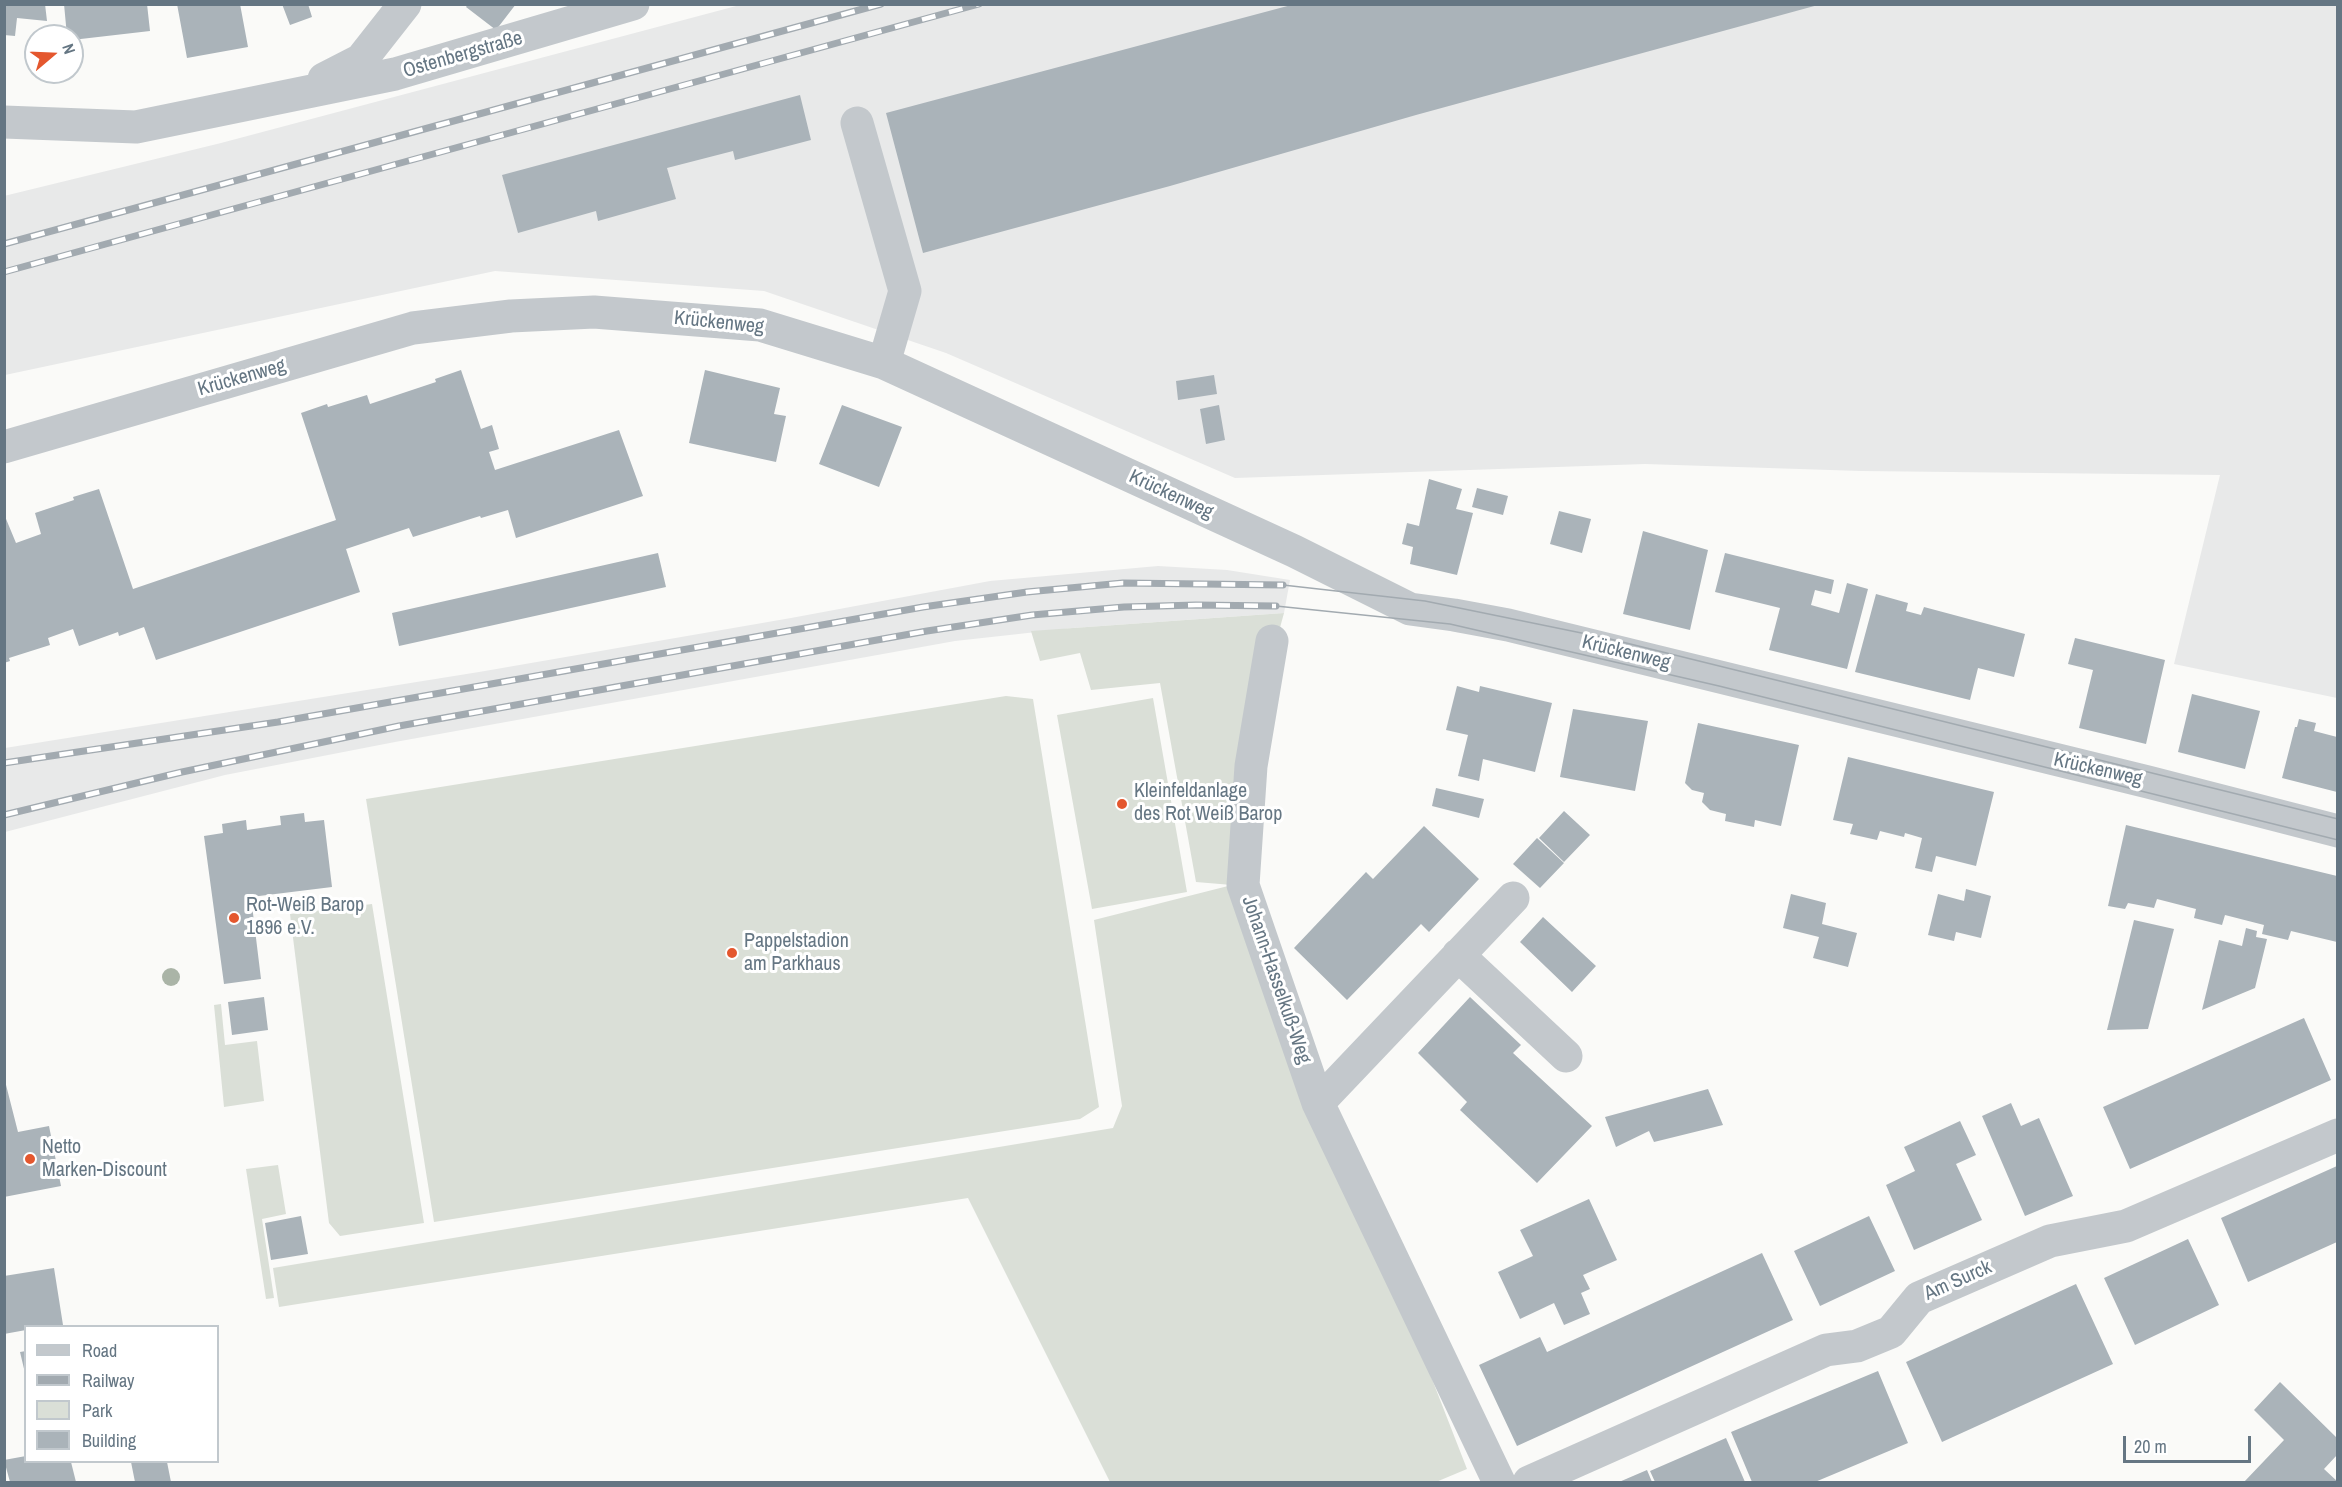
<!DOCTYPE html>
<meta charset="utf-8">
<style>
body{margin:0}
#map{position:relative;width:2342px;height:1487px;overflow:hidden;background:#fafaf8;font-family:"Archivo Narrow",sans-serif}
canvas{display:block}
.frame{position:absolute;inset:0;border:6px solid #657683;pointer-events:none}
.legend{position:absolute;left:24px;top:1325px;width:195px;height:138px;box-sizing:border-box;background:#fff;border:2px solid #c1c8cd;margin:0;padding:8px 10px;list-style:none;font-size:18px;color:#657683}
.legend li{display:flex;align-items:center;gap:12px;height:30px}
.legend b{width:30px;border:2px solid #c1c8cd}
.north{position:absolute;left:24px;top:24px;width:60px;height:60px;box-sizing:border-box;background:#fff;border:2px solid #c1c8cd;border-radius:50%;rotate:71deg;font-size:16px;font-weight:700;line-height:24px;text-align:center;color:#657683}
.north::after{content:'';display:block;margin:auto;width:21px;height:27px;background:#e4572e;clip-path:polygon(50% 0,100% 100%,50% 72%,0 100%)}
.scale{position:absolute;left:2123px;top:1436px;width:128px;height:27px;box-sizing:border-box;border:3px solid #657683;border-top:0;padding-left:8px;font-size:18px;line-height:21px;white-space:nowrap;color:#657683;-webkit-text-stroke:4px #fff;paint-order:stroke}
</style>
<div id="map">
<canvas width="2342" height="1487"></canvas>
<div class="frame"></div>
<ul class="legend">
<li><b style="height:8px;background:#c3c8cc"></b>Road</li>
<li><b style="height:8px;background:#a2aab0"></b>Railway</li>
<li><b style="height:16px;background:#dadfd7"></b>Park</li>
<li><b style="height:16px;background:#aab3b9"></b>Building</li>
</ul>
<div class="north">N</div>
<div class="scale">20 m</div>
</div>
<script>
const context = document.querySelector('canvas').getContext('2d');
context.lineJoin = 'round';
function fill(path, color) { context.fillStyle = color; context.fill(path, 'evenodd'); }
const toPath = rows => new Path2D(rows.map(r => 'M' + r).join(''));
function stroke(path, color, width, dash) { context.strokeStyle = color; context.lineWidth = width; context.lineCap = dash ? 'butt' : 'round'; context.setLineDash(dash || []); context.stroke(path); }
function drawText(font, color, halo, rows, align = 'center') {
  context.font = font + ' "Archivo Narrow",sans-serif'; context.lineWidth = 6; context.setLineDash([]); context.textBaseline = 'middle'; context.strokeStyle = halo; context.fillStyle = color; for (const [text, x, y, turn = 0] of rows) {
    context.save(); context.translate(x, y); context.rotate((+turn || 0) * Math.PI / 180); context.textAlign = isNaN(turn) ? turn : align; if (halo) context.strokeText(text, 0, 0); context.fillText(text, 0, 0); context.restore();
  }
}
fill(toPath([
 [740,5,2337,5,2337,698,2174,664,2220,475,1861,471,1645,464,1235,478,946,353,764,291,495,271,5,375,4,196,221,143],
 [1158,566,1227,570,1290,580,1284,613,1073,628,955,641,395,742,225,775,5,832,5,748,479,672,791,618,990,581]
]), '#e8e9e9');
fill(toPath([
 [1284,613,1264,686,1251,766,1261,940,1467,1469,1436,1482,1110,1482,968,1198,279,1307,273,1268,1113,1128,1122,1106,1094,920,1232,885,1196,882,1160,683,1091,690,1080,653,1040,661,1031,631],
 [1006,696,1033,699,1099,1107,1080,1119,434,1222,366,799],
 [1153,698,1187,892,1092,909,1057,715],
 [372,904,424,1223,340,1236,329,1223,290,914],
 [221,1004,225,1045,257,1041,264,1101,224,1107,214,1005],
 [278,1165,286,1214,262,1219,274,1298,266,1299,246,1169]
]), '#dadfd7');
fill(toPath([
 [4,4,45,4,47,21,17,18,15,36,4,35],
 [64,4,147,4,150,31,72,40,72,36,67,36],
 [177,4,240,4,248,47,187,58],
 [282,4,308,4,312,17,290,25],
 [468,4,516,4,496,30,466,7],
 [1295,4,1818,4,1818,5,1416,115,1170,186,923,253,886,113],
 [800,95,811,140,735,160,733,151,667,168,676,199,598,221,596,211,518,233,502,175],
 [461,370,481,429,492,425,499,449,489,452,495,470,619,430,643,496,516,538,508,510,481,518,480,516,413,537,409,528,346,549,360,592,156,660,144,627,119,636,118,632,79,646,73,629,48,638,50,645,9,658,10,661,4,663,4,514,16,543,41,534,35,513,74,500,73,497,99,489,133,589,336,520,301,413,327,404,328,407,367,395,370,404,436,382,435,379],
 [705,370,780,388,774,414,786,416,776,462,689,443],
 [1214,375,1217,394,1178,400,1176,381],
 [842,405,902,427,879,487,819,464],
 [1219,405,1225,440,1206,444,1200,409],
 [1429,479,1462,489,1456,509,1473,513,1457,575,1410,564,1413,547,1402,544,1407,523,1419,526],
 [1477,488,1508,496,1503,515,1472,507],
 [1559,511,1591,519,1582,553,1550,544],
 [1643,531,1708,550,1690,630,1623,614],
 [658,553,666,587,399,646,392,613],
 [1725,553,1834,580,1831,594,1815,590,1811,605,1839,613,1847,583,1868,589,1847,669,1769,650,1780,608,1715,592],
 [1876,594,1908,603,1906,611,1921,615,1924,607,2025,634,2014,677,1978,668,1970,700,1855,672],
 [2075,638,2165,660,2146,744,2079,728,2093,670,2068,664],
 [1457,686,1479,692,1480,686,1552,703,1535,772,1483,759,1479,781,1458,776,1468,735,1446,730],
 [2192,694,2260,711,2245,769,2178,752],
 [1573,709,1648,721,1635,791,1560,777],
 [2299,719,2316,723,2314,731,2337,737,2337,792,2282,778,2295,727,2297,727],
 [1698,723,1799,745,1781,826,1755,820,1754,827,1725,821,1726,814,1710,810,1702,802,1704,793,1692,790,1685,783],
 [1848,757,1994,792,1976,866,1936,856,1932,872,1915,868,1922,838,1905,833,1904,837,1880,831,1877,840,1850,834,1853,824,1833,820],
 [1436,788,1484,799,1479,818,1432,806],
 [1564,811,1590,835,1564,862,1539,838],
 [304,813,305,822,324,820,332,887,251,897,261,979,224,984,204,836,223,833,222,824,246,820,247,830,281,825,280,816],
 [2126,825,2337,876,2337,942,2291,931,2288,940,2262,934,2264,925,2225,915,2222,925,2194,918,2196,909,2157,899,2154,908,2128,903,2125,909,2108,906],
 [1424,826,1479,879,1429,932,1421,924,1347,1000,1294,948,1366,872,1373,879],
 [1537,838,1564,863,1540,888,1513,864],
 [1966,889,1991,896,1981,938,1956,932,1954,941,1928,935,1938,894,1964,901],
 [1791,894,1826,903,1822,924,1857,933,1848,967,1813,958,1819,937,1783,928],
 [1543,917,1596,966,1572,992,1520,942],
 [2134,920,2174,929,2148,1029,2107,1030],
 [2246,928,2257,931,2256,937,2267,939,2255,988,2202,1010,2219,940,2242,946],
 [264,997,268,1030,232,1035,228,1002],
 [1470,997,1521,1045,1513,1053,1592,1126,1537,1183,1460,1110,1467,1102,1418,1053],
 [2304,1018,2331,1080,2130,1169,2103,1107],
 [4,1077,18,1132,49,1126,61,1186,4,1197],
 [1708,1089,1723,1125,1654,1142,1649,1131,1616,1147,1605,1117],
 [2011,1103,2021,1126,2039,1118,2073,1196,2025,1216,1982,1116],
 [1960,1121,1976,1155,1956,1164,1982,1220,1914,1250,1886,1185,1915,1171,1904,1147],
 [2337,1166,2337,1242,2248,1282,2221,1218],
 [1589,1199,1617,1260,1583,1275,1590,1289,1581,1293,1590,1314,1564,1325,1554,1303,1520,1319,1498,1272,1533,1256,1520,1230],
 [301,1216,308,1254,271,1260,265,1223],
 [1869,1216,1895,1271,1820,1306,1794,1251],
 [2188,1239,2219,1305,2135,1345,2104,1278],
 [1762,1253,1793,1320,1517,1446,1479,1365,1540,1337,1547,1352],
 [54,1268,63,1325,26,1326,26,1330,4,1334,4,1276],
 [2076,1284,2113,1364,1942,1442,1906,1362],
 [26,1351,26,1373,25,1373,20,1352],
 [1878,1371,1908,1443,1815,1482,1752,1482,1731,1432],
 [2280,1382,2337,1438,2337,1455,2324,1469,2338,1482,2244,1482,2284,1440,2254,1410],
 [1726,1438,1745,1482,1655,1482,1650,1471],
 [26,1456,26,1462,71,1462,76,1482,10,1482,4,1460],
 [131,1462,167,1462,171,1482,135,1482],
 [1647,1470,1652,1482,1619,1482]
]), '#aab3b9');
stroke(toPath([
 [324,79,361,60,405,4],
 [4,122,136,127,395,74,633,4],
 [857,123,905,291,884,363],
 [4,447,413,328,511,316,594,312,760,325,884,363,1294,551,1410,609,1454,615,1508,625,2148,782,2338,831],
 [1272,641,1251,766,1243,885,1318,1103,1499,1482],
 [1458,955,1566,1056],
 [1318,1103,1513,898],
 [1529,1482,1826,1350,1857,1346,1891,1332,1919,1298,2050,1241,2126,1226,2338,1135]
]), '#c3c8cc', 33);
stroke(toPath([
 [1283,585,1425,601,1606,638,2338,819],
 [1276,606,1450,624,1719,686,2338,840]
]), '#a2aab0', 1.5);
const rail = toPath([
 [4,244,881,4],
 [4,272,979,4],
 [4,763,278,722,923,607,1027,592,1123,583,1283,585],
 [4,815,182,772,399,726,927,631,1032,615,1124,607,1196,605,1276,606]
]);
stroke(rail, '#a2aab0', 7);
stroke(rail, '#fff', 4.5, [14]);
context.fillStyle = '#aab4a7';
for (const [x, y] of [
 [171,977]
]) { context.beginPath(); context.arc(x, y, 9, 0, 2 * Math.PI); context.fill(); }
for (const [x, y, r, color] of [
 [1122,804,6,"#e4572e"],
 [234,918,6,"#e4572e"],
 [732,953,6,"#e4572e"],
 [30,1159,6,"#e4572e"]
]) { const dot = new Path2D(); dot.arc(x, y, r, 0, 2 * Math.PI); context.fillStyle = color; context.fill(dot); stroke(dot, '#fff', 2); }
drawText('20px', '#657683', '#fff', [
 ["Ostenbergstraße",463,55,-16],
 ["Krückenweg",719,323,6],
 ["Krückenweg",242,378,-16],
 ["Krückenweg",1171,495,25],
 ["Krückenweg",1626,653,14],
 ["Krückenweg",2098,770,13],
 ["Johann-Hasselkuß-Weg",1276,980,71],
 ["Am Surck",1958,1281,-24]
]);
drawText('20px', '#657683', '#fff', [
 ["Kleinfeldanlage",1134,792],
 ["des Rot Weiß Barop",1134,815],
 ["Rot-Weiß Barop",246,906],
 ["1896 e.V.",246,929],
 ["Pappelstadion",744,942],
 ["am Parkhaus",744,965],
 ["Netto",42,1148],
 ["Marken-Discount",42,1171]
], 'left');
</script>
